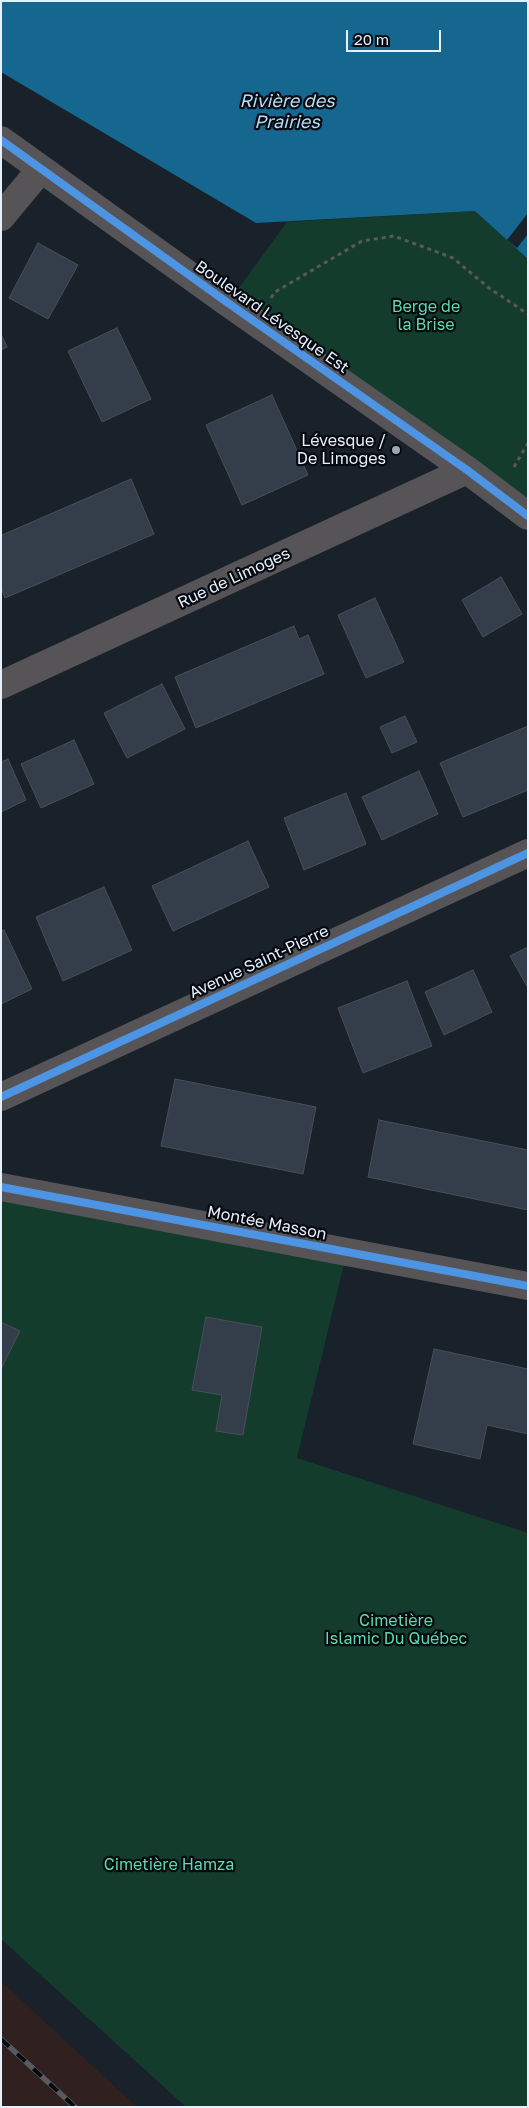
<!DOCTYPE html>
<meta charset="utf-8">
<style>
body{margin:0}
#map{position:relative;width:529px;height:2108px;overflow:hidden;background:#19212a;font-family:"Golos Text",sans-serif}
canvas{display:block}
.frame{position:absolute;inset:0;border:2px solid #e6effa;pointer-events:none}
.scale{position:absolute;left:346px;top:30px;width:95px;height:22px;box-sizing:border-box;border:2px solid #e6effa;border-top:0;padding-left:6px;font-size:15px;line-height:18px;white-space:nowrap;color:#e6effa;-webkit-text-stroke:4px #050910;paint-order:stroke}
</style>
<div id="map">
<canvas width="529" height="2108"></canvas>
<div class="frame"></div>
<div class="scale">20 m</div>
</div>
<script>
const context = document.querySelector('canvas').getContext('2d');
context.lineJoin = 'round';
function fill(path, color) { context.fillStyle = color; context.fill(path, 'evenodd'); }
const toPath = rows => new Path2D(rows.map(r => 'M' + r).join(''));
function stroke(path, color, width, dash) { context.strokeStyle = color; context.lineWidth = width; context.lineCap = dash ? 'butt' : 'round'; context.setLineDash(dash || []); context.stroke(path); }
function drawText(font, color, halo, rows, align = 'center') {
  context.font = font + ' "Golos Text",sans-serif'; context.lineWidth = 4.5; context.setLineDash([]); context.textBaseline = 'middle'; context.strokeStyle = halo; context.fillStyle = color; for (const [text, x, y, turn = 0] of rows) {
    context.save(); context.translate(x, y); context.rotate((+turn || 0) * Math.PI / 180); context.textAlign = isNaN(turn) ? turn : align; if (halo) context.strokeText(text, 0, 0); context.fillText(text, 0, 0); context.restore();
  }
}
fill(toPath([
 [1,1981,137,2107,1,2107]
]), '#302020');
fill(toPath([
 [476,211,528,259,528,516,228,303,287,222],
 [1,1187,347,1252,297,1458,528,1533,528,2107,186,2107,1,1939]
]), '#143c2d');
fill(toPath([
 [1,1,528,1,528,259,475,211,256,223,1,72]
]), '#15678f');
fill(toPath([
 [528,213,528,234,517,248,507,240]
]), '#19212a');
const building = toPath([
 [38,243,78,265,48,319,9,298,38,243],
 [117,328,151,399,102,422,68,351,117,328],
 [1,334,7,347,1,350,1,334],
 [272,395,308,475,242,505,206,425,272,395],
 [131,479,154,534,5,598,1,588,1,532,2,535,131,479],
 [501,577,522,614,483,637,462,600,501,577],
 [375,598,404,662,366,678,338,615,375,598],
 [294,626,299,639,308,635,324,674,196,728,175,677,294,626],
 [162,684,185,729,127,758,104,713,162,684],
 [405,716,417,742,392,753,380,727,405,716],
 [528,726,528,790,463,817,440,763,528,726],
 [74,740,94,784,41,808,21,764,74,740],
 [8,759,26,800,1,812,1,762,8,759],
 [419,771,438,814,382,840,362,797,419,771],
 [346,793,366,844,304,870,284,818,346,793],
 [248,841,269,887,173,931,152,886,248,841],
 [104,887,132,950,63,981,36,917,104,887],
 [4,930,32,989,1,1004,1,931,4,930],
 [528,947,528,988,510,956,528,947],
 [473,970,492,1012,444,1035,425,992,473,970],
 [407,981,432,1046,363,1073,338,1008,407,981],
 [175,1079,316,1107,303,1174,161,1146,175,1079],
 [379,1120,528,1150,528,1210,368,1177,379,1120],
 [206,1317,262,1327,243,1435,216,1431,222,1395,192,1390,206,1317],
 [1,1322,20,1331,1,1369,1,1322],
 [434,1349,528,1369,528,1434,487,1425,480,1459,413,1444,434,1349]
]);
fill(building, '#343e4a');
stroke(building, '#484f57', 1);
stroke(toPath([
 [271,298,275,292,362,241,394,236,453,258,489,288,528,314],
 [514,467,528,443]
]), '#58595b', 3, [4, 4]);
stroke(toPath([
 [1,140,228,303,467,470,528,516],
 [1,217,41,169],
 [1,685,467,470],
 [1,1097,528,853],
 [1,1187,528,1286]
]), '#565456', 28);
const rail = toPath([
 [1,2039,75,2107]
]);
stroke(rail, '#595a5d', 5.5);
stroke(rail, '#050910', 4, [11]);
stroke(toPath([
 [1,140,228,303,467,470,528,516],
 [1,1097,528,853],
 [1,1187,528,1286]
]), '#4d94e3', 8);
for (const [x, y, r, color] of [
 [396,450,5,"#9ea7b1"]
]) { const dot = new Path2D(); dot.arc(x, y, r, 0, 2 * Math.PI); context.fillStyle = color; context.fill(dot); stroke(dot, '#050910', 2); }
drawText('16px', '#5edaa8', '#050910', [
 ["Berge de",426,307],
 ["la Brise",426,325],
 ["Cimetière",396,1621],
 ["Islamic Du Québec",396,1639],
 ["Cimetière Hamza",169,1865]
]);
drawText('16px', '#e6effa', '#050910', [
 ["Boulevard Lévesque Est",272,317,35],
 ["Rue de Limoges",234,578,-25],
 ["Avenue Saint-Pierre",259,962,-25],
 ["Montée Masson",267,1223,11]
]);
drawText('16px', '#e6effa', '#050910', [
 ["Lévesque /",386,441],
 ["De Limoges",386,459]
], 'right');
drawText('italic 18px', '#b5dcf5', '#050910', [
 ["Rivière des",287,101],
 ["Prairies",287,122]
]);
</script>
